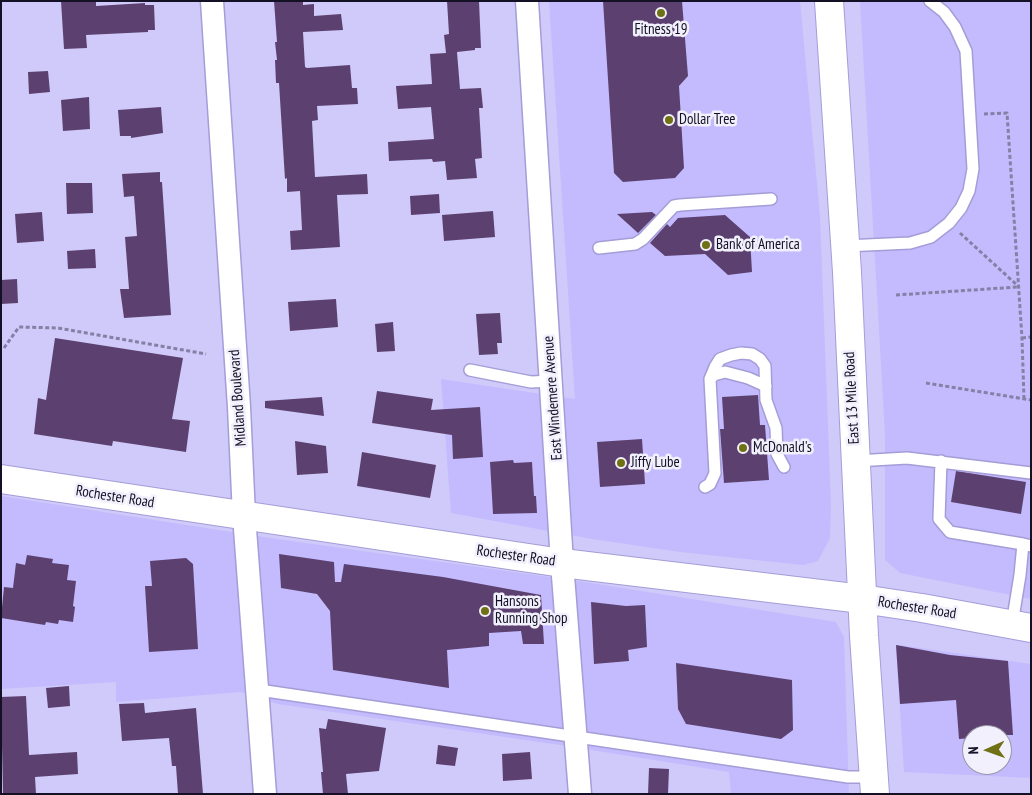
<!DOCTYPE html>
<style>
body{margin:0}
#map{position:relative;width:1032px;height:795px;overflow:hidden;background:#cfcafa;font-family:"PT Sans Narrow",sans-serif}
canvas{display:block}
.frame{position:absolute;inset:0;border:2px solid #141025;pointer-events:none}
.north{position:absolute;left:962px;top:725px;width:50px;height:50px;box-sizing:border-box;background:#f1f0fc;border:1px solid #9996a6;border-radius:50%;rotate:268deg;font-size:14px;font-weight:700;line-height:20px;text-align:center;color:#141025}
.north::after{content:'';display:block;margin:auto;width:18px;height:22px;background:#707014;clip-path:polygon(50% 0,100% 100%,50% 72%,0 100%)}
</style>
<div id="map">
<canvas width="1032" height="795"></canvas>
<div class="frame"></div>
<div class="north">N</div>
</div>
<script>
const context = document.querySelector('canvas').getContext('2d');
context.lineJoin = 'round';
function fill(path, color) { context.fillStyle = color; context.fill(path, 'evenodd'); }
const toPath = rows => new Path2D(rows.map(r => 'M' + r).join(''));
function stroke(path, color, width, dash) { context.strokeStyle = color; context.lineWidth = width; context.lineCap = dash ? 'butt' : 'round'; context.setLineDash(dash || []); context.stroke(path); }
function drawText(font, color, halo, rows, align = 'center') {
  context.font = font + ' "PT Sans Narrow",sans-serif'; context.lineWidth = 5; context.setLineDash([]); context.textBaseline = 'middle'; context.strokeStyle = halo; context.fillStyle = color; for (const [text, x, y, turn = 0] of rows) {
    context.save(); context.translate(x, y); context.rotate((+turn || 0) * Math.PI / 180); context.textAlign = isNaN(turn) ? turn : align; if (halo) context.strokeText(text, 0, 0); context.fillText(text, 0, 0); context.restore();
  }
}
fill(toPath([
 [549,1,800,1,820,216,831,505,830,538,818,561,803,565,680,552,592,539,451,513,441,379,575,399],
 [860,1,1031,1,1031,599,900,573,885,560,885,434],
 [1,496,270,538,585,582,836,622,844,637,849,794,731,794,729,772,560,745,278,704,241,692,116,702,116,682,1,689],
 [899,645,1031,664,1031,778,904,772,896,647],
 [972,735,1002,735,1002,765,972,765]
]), '#c3bbfe');
fill(toPath([
 [61,1,96,1,96,6,145,3,145,5,154,5,155,30,148,30,148,32,86,35,87,48,64,49],
 [274,1,303,1,303,5,314,4,314,16,341,14,343,30,303,32,305,67,307,68,350,65,352,88,357,88,358,104,317,106,318,120,312,121,315,177,367,174,368,194,337,195,340,247,291,250,290,231,302,230,300,191,287,192,287,178,285,179,279,83,276,83,275,60,277,60,275,42,277,42],
 [447,1,479,1,481,48,475,48,475,50,457,52,460,89,481,88,483,108,479,108,482,158,475,159,477,178,447,180,445,161,433,162,432,159,389,161,388,142,434,139,431,107,398,109,396,86,432,84,430,54,446,53,444,35,449,34],
 [603,1,682,1,688,76,679,86,684,168,675,178,623,182,614,173],
 [48,71,50,92,29,94,28,72],
 [89,97,90,129,63,131,61,100],
 [161,107,163,133,131,138,131,136,120,136,118,110],
 [160,172,160,182,162,182,171,315,124,318,120,289,129,289,125,237,137,236,134,196,124,197,122,174],
 [66,183,92,183,93,213,67,214],
 [439,194,440,213,411,215,410,196],
 [493,211,495,237,444,241,442,215],
 [42,212,44,241,17,243,15,214],
 [652,212,656,215,638,233,617,214],
 [725,215,750,237,752,272,728,275,705,254,665,256,650,243,667,224,670,227,678,218],
 [95,249,96,268,68,269,67,251],
 [17,279,18,303,1,304,1,280],
 [336,299,338,327,290,331,288,302],
 [500,313,502,343,497,343,498,354,479,355,476,314],
 [393,322,395,351,377,352,375,324],
 [55,338,183,358,172,419,190,421,186,452,113,441,112,446,34,434,38,398,46,400],
 [377,391,433,399,431,410,480,407,483,457,453,459,452,435,372,423],
 [758,395,760,425,765,425,769,480,724,483,720,429,724,429,722,397],
 [322,397,324,416,265,408,265,401],
 [642,439,645,484,600,487,597,442],
 [295,441,326,446,328,473,297,475],
 [362,452,436,465,430,498,357,486],
 [513,460,514,463,532,462,534,496,536,496,537,513,493,514,490,462],
 [956,471,1026,482,1021,514,951,502],
 [279,554,334,562,335,582,341,582,344,564,443,577,541,595,544,644,523,644,521,631,489,633,489,646,447,650,449,688,333,670,330,611,317,594,281,588],
 [27,555,53,559,52,563,69,565,67,580,76,581,73,606,75,607,73,622,59,620,58,624,46,622,45,625,1,618,4,587,13,588,16,563,25,565],
 [186,558,193,564,198,649,149,652,145,586,152,586,150,561],
 [591,602,626,606,645,605,647,647,628,650,629,661,594,664],
 [896,645,950,655,1008,661,1013,735,972,735,972,738,959,739,956,700,900,704],
 [676,663,792,680,793,730,781,739,686,724,678,709],
 [69,686,70,706,48,708,46,688],
 [26,696,29,755,77,752,78,774,35,777,36,794,3,794,1,697],
 [144,703,145,713,196,708,203,794,178,794,176,766,172,766,169,738,122,741,119,704],
 [328,719,386,728,379,771,346,774,348,794,323,794,321,772,323,772,319,728,326,729],
 [438,745,458,748,455,766,436,764],
 [530,752,532,779,503,781,502,754],
 [649,768,669,769,668,794,648,794]
]), '#5c4170');
const service = toPath([
 [845,246,910,243,931,237,949,223,961,208,969,191,973,169,966,51,955,27,944,12,930,1],
 [599,248,635,244,643,239,674,206,680,205,771,199],
 [470,370,531,382,552,381],
 [710,379,714,375,725,372,748,378,766,386],
 [856,461,907,458,1031,473],
 [941,461,939,519,950,532,1023,544],
 [705,487,710,484,715,473,710,379,715,367,720,359,731,355,741,353,752,354,760,359,765,366,766,400,776,428,777,454,784,467],
 [1012,624,1020,575,1023,544,1031,546],
 [259,690,848,777,874,777]
]);
const minor = toPath([
 [212,1,239,407,244,516,265,794],
 [527,1,562,563,580,794]
]);
const secondary = toPath([
 [829,1,847,272,864,636,875,794],
 [1,479,562,563,862,599,922,608,1031,628]
]);
stroke(service, '#a49dd7', 14);
stroke(minor, '#a49dd7', 25);
stroke(secondary, '#a49dd7', 30);
stroke(toPath([
 [984,114,1007,113,1022,338,1024,399],
 [960,233,1018,286],
 [896,295,1018,287],
 [1022,338,1031,337],
 [4,348,19,327,58,328,206,354],
 [926,383,1031,400]
]), '#8580a5', 3, [4, 2.5]);
stroke(service, '#fff', 11);
stroke(minor, '#fff', 22);
stroke(secondary, '#fff', 28);
for (const [x, y, r, color] of [
 [661,13,5,"#707014"],
 [669,120,5,"#707014"],
 [706,245,5,"#707014"],
 [743,448,5,"#707014"],
 [621,463,5,"#707014"],
 [485,611,5,"#707014"]
]) { const dot = new Path2D(); dot.arc(x, y, r, 0, 2 * Math.PI); context.fillStyle = color; context.fill(dot); stroke(dot, '#f1f0fc', 2); }
drawText('15px', '#141025', '#f1f0fc', [
 ["Fitness 19",661,30,"center"],
 ["Dollar Tree",679,120],
 ["Bank of America",716,245],
 ["McDonald's",753,448],
 ["Jiffy Lube",631,463],
 ["Hansons",495,602],
 ["Running Shop",495,619]
], 'left');
drawText('15px', '#141025', '#f1f0fc', [
 ["Midland Boulevard",238,398,-94],
 ["East Windemere Avenue",553,398,-94],
 ["East 13 Mile Road",852,398,-93],
 ["Rochester Road",115,497,9],
 ["Rochester Road",516,556,8],
 ["Rochester Road",917,608,9]
]);
</script>
